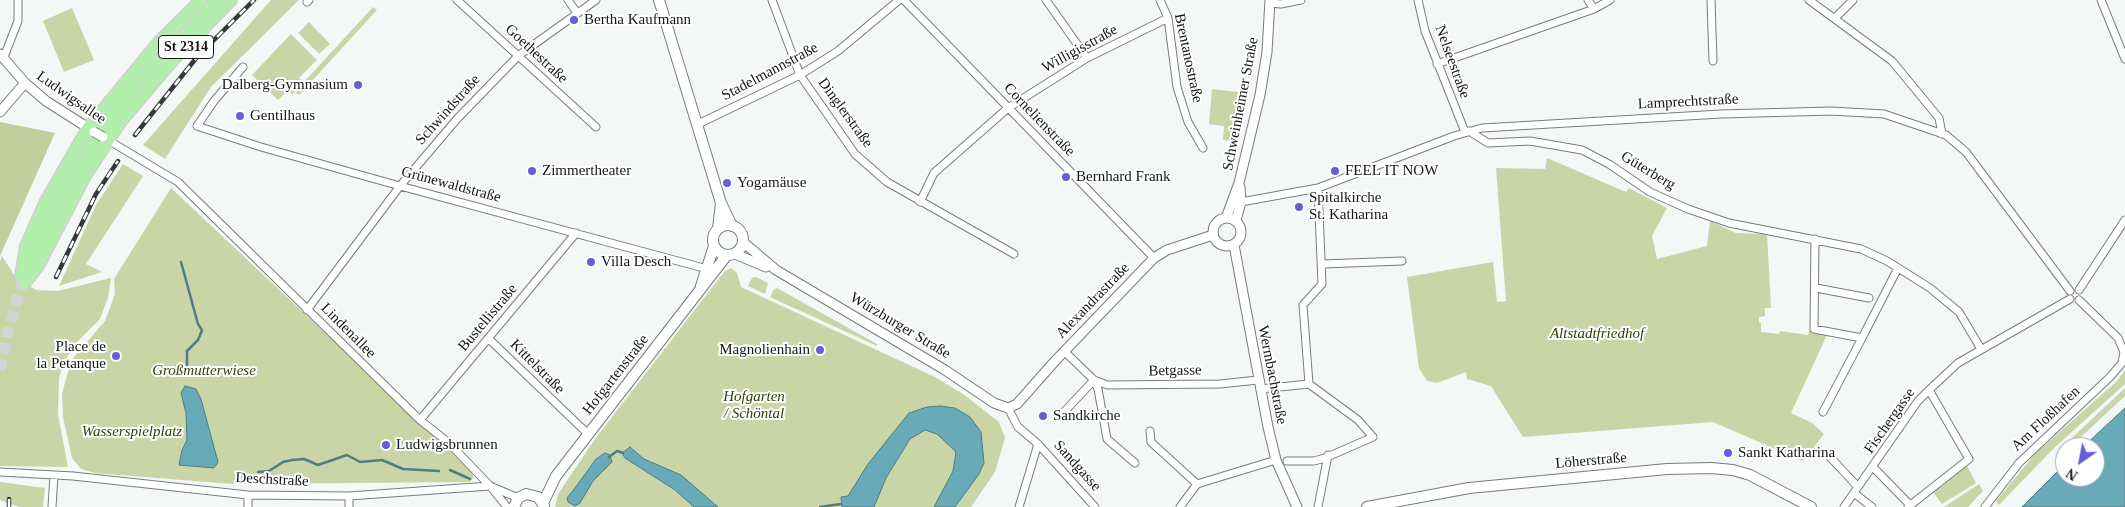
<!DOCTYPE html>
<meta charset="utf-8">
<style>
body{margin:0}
#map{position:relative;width:2125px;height:507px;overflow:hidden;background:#f3f7f5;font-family:"Times New Roman",serif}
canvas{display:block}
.north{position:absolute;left:2055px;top:437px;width:50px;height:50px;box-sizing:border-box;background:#fff;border:1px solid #a1a1a1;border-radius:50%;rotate:213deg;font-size:14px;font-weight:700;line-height:20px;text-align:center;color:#141514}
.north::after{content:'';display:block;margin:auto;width:18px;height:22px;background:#665ed7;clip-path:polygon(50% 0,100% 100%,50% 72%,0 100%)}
</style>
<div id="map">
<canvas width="2125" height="507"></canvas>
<div class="north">N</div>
</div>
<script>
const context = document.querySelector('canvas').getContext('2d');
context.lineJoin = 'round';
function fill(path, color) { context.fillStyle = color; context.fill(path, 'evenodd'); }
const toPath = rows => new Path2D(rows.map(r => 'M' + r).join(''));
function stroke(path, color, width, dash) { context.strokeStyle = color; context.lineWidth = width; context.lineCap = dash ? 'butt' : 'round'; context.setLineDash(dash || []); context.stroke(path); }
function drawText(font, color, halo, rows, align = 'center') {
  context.font = font + ' "Times New Roman",serif'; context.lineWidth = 4; context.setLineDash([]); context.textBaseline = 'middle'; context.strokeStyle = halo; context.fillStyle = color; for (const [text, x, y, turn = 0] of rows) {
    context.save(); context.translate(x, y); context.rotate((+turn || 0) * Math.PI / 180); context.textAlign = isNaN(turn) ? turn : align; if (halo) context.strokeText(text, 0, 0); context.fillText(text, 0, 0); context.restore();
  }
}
fill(toPath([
 [271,0,299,0,211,87,165,159,143,145],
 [373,7,377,10,299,95,295,91,292,94,288,90,278,100,252,75,291,34,317,60,299,78,304,82],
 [72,8,94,60,64,72,43,21],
 [309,22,330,44,319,54,298,33],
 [1212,89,1238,92,1233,141,1223,140,1224,126,1209,124],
 [1547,158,1626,192,1629,188,1667,208,1652,236,1657,259,1707,246,1710,221,1736,233,1767,234,1771,308,1765,308,1765,316,1759,317,1759,322,1761,323,1761,332,1779,334,1780,331,1808,335,1809,331,1827,335,1791,413,1812,423,1824,434,1803,461,1713,422,1523,437,1491,386,1467,379,1466,372,1437,383,1427,381,1419,368,1407,277,1493,262,1497,302,1506,301,1496,168,1545,169],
 [123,164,143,176,86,264,102,272,59,286,96,205],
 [171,188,473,472,473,478,470,482,232,484,95,473,81,469,72,458,63,417,62,394,67,375,74,357,105,321,115,294,114,279],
 [2,256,18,281,37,290,57,291,111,278,108,298,100,319,76,343,63,364,59,378,58,414,68,467,0,466,0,261],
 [731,268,737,273,741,287,935,377,963,394,999,422,1005,438,995,472,971,507,555,507,558,494,595,439,724,272],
 [756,277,768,283,765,294,748,286,752,278],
 [777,288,877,344,877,346,770,297,774,289],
 [2125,370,2125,384,2054,448,1999,505,1996,501,2035,454,2117,381],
 [2125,388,2125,396,2070,447,2065,447,2062,454,2059,450],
 [1967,466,1976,483,1942,504,1933,492],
 [0,482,45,488,43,507,19,507,0,500],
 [1979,484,1983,491,1968,507,1944,507]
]), '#c9d5a6');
fill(toPath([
 [0,122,55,133,0,256]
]), '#c2ce9b');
const water = toPath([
 [185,386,196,389,201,399,218,462,214,468,179,465,182,450,187,440,186,413,181,393,185,386],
 [940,406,955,408,970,417,981,432,984,463,979,474,955,507,934,507,953,471,956,452,937,434,925,430,910,439,886,478,874,507,842,507,841,497,848,496,868,464,909,413,927,407,940,406],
 [2125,408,2125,507,2022,507,2065,464,2065,477,2095,477,2095,447,2083,447,2125,408],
 [630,447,644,459,681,475,718,507,694,507,675,490,625,458,622,453,630,447],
 [605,453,610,455,612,462,593,481,580,503,575,506,568,502,567,498,575,488,596,459,605,453]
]);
fill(water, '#68aab8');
stroke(water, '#4f7d87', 1);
stroke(toPath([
 [181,262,198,324,202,330,198,340,187,351,187,370],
 [609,457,617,451,623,453],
 [450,470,470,479],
 [258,472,269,471,283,462,292,460,304,459,318,465,347,455,360,462,382,460,403,469,439,471],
 [820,507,841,504]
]), '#4f7d87', 2.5);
stroke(toPath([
 [0,370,7,334,22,283]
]), '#d2d5d3', 11, [11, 5.5]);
const minor = toPath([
 [457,0,596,127],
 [568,0,577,13],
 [772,0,800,75,855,154,887,182,1014,254],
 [904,0,1154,258],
 [1046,0,1087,58],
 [1160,0,1168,18,1177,87,1188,122,1203,148],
 [1418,0,1425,31,1465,132],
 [1588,0,1594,9],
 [1711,0,1713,61],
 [1809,0,1892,61,1939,118,1942,134],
 [2101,0,2125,59],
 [307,2,309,0],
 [1270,3,1281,4,1301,0],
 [1835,18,1853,0],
 [4,57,18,21,18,0],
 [1437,64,1594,9,1610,0],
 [243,67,214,101,197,126,261,147,400,186,700,267],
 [696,125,800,75,838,51,899,0],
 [1469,131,1488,143,1530,141,1582,150,1609,164,1650,192,1688,209,1729,223,1861,249,1887,261,1930,288,1959,312,1981,349],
 [108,140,178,182,420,420,449,443,490,486,518,498],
 [920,202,934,173,1008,108,1087,58,1168,18],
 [1241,202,1318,188,1454,136,1482,128,1721,114,1831,111,1884,114,1946,135,1966,152,2070,291],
 [1815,239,1814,329,1862,338,1898,268],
 [1323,264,1402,261],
 [1816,288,1869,298],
 [2079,290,2125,220],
 [307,310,400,186,457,119,518,56,596,0],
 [489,339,588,434],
 [1064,351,1094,380,1098,389,1107,439,1135,463],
 [1094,380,1107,385,1220,384,1258,380],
 [1309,384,1303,305,1322,284,1318,188],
 [1260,389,1309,384,1358,420,1373,437,1325,458,1314,461,1287,461],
 [1008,408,1018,427,1038,444,1095,507],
 [1823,412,1862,338],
 [1063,413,1094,380],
 [420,420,576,233],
 [1150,431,1151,442,1197,484],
 [1830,457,1858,487],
 [1873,467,1910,505],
 [0,472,73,476,248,495,349,496,490,486],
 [490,486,507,507],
 [1854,493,1872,507],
 [349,496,349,507],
 [52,507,54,475],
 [248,507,248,495],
 [1019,507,1038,444],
 [1180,507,1197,484,1276,460],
 [1318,507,1328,455],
 [1844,507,1918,401,1929,390,1958,363,2070,299],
 [1908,507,1969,459,1929,390],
 [1985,507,2019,463,2110,377,2122,363,2124,352,2118,338,2079,300]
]);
const tertiary = toPath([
 [0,54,25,83,46,101,93,131],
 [0,112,25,83],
 '1213 232a14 14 0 1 1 28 0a14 14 0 1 1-28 0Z',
 [1226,218,1239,183,1260,95,1267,52,1270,0],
 [1236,220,1241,202,1240,187],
 [743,242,776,270,945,370,994,403,1008,408,1017,404,1055,361,1154,258,1167,250,1213,235],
 [1234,245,1268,427,1276,460,1297,507],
 [735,254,766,267]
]);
const secondary = toPath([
 [659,0,721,203,732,226],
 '713 240a15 15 0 1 1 30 0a15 15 0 1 1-30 0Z',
 [718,229,721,203],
 [701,286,714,246],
 [543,503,556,476,727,255],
 [514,507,518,498,526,494,538,497,544,506],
 [1367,507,1469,488,1667,469,1711,468,1733,470,1750,475,1811,507]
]);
const trunk = toPath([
 [26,274,51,215,73,175,109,120,138,82,218,0],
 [21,276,26,246,45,203,88,128,159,42,201,0],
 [24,284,39,264,85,176,121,121,172,61,231,0]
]);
stroke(minor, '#797c7b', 9);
stroke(tertiary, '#797c7b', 11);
stroke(secondary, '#797c7b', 12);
stroke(trunk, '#d0d0d0', 14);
stroke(minor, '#fff', 7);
stroke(tertiary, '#fff', 9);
stroke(secondary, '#fff', 10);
stroke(trunk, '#b2eeac', 11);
const rail = toPath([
 [135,135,197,57,254,0],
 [56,277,96,194,118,161],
 [9,507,9,499]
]);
stroke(rail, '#363837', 4.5);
stroke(rail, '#fff', 2.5, [8]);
const tertiaryBridge = toPath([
 [94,132,103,137]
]);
stroke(tertiaryBridge, '#797c7b', 11, []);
stroke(tertiaryBridge, '#fff', 9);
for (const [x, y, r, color] of [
 [574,20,5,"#665ed7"],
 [358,85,5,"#665ed7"],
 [240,116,5,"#665ed7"],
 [532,171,5,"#665ed7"],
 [1335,171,5,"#665ed7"],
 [1066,177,5,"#665ed7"],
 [727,183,5,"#665ed7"],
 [1299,207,5,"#665ed7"],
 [591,262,5,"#665ed7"],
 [820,350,5,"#665ed7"],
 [116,356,5,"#665ed7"],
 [1043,416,5,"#665ed7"],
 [386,445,5,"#665ed7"],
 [1728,453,5,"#665ed7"]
]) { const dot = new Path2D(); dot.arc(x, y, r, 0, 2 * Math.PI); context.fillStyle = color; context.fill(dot); stroke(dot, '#fff', 2); }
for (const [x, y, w] of [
 [186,47,55]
]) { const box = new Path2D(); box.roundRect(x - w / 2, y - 11.5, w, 23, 4); context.fillStyle = '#fff'; context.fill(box); stroke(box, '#141514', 1); }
drawText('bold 14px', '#141514', null, [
 ["St 2314",186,47]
]);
drawText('15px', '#141514', '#fff', [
 ["Bertha Kaufmann",584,20],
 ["Dalberg-Gymnasium",348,85,"right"],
 ["Gentilhaus",250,116],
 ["Zimmertheater",542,171],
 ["FEEL IT NOW",1345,171],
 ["Bernhard Frank",1076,177],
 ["Yogamäuse",737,183],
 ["Spitalkirche",1309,198],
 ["St. Katharina",1309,215],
 ["Villa Desch",601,262],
 ["Place de",106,347,"right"],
 ["la Petanque",106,364,"right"],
 ["Magnolienhain",810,350,"right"],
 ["Sandkirche",1053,416],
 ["Ludwigsbrunnen",396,445],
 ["Sankt Katharina",1738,453]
], 'left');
drawText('15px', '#141514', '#fff', [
 ["Willigisstraße",1080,49,-29],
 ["Goethestraße",536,54,43],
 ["Brentanostraße",1188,58,78],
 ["Nelseestraße",1452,62,70],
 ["Stadelmannstraße",770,72,-28],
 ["Ludwigsallee",71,98,35],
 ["Lamprechtstraße",1688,102,-3],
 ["Schweinheimer Straße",1241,104,-79],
 ["Schwindstraße",448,110,-48],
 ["Dinglerstraße",845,113,54],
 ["Cornelienstraße",1039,120,46],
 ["Güterberg",1648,171,31],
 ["Grünewaldstraße",451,185,15],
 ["Alexandrastraße",1093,301,-46],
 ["Bustellistraße",488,318,-50],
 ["Würzburger Straße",900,326,31],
 ["Lindenallee",348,331,45],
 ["Kittelstraße",537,367,45],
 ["Betgasse",1175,371,-1],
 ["Hofgartenstraße",616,375,-52],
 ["Wermbachstraße",1272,375,79],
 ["Am Floßhafen",2046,419,-43],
 ["Fischergasse",1890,421,-55],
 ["Löherstraße",1591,461,-5],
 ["Sandgasse",1077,466,48],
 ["Deschstraße",272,480,3]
]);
drawText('italic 15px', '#353f02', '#fff', [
 ["Altstadtfriedhof",1597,334],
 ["Großmutterwiese",204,371],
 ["Hofgarten",754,397],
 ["/ Schöntal",754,414],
 ["Wasserspielplatz",132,432]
]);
</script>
